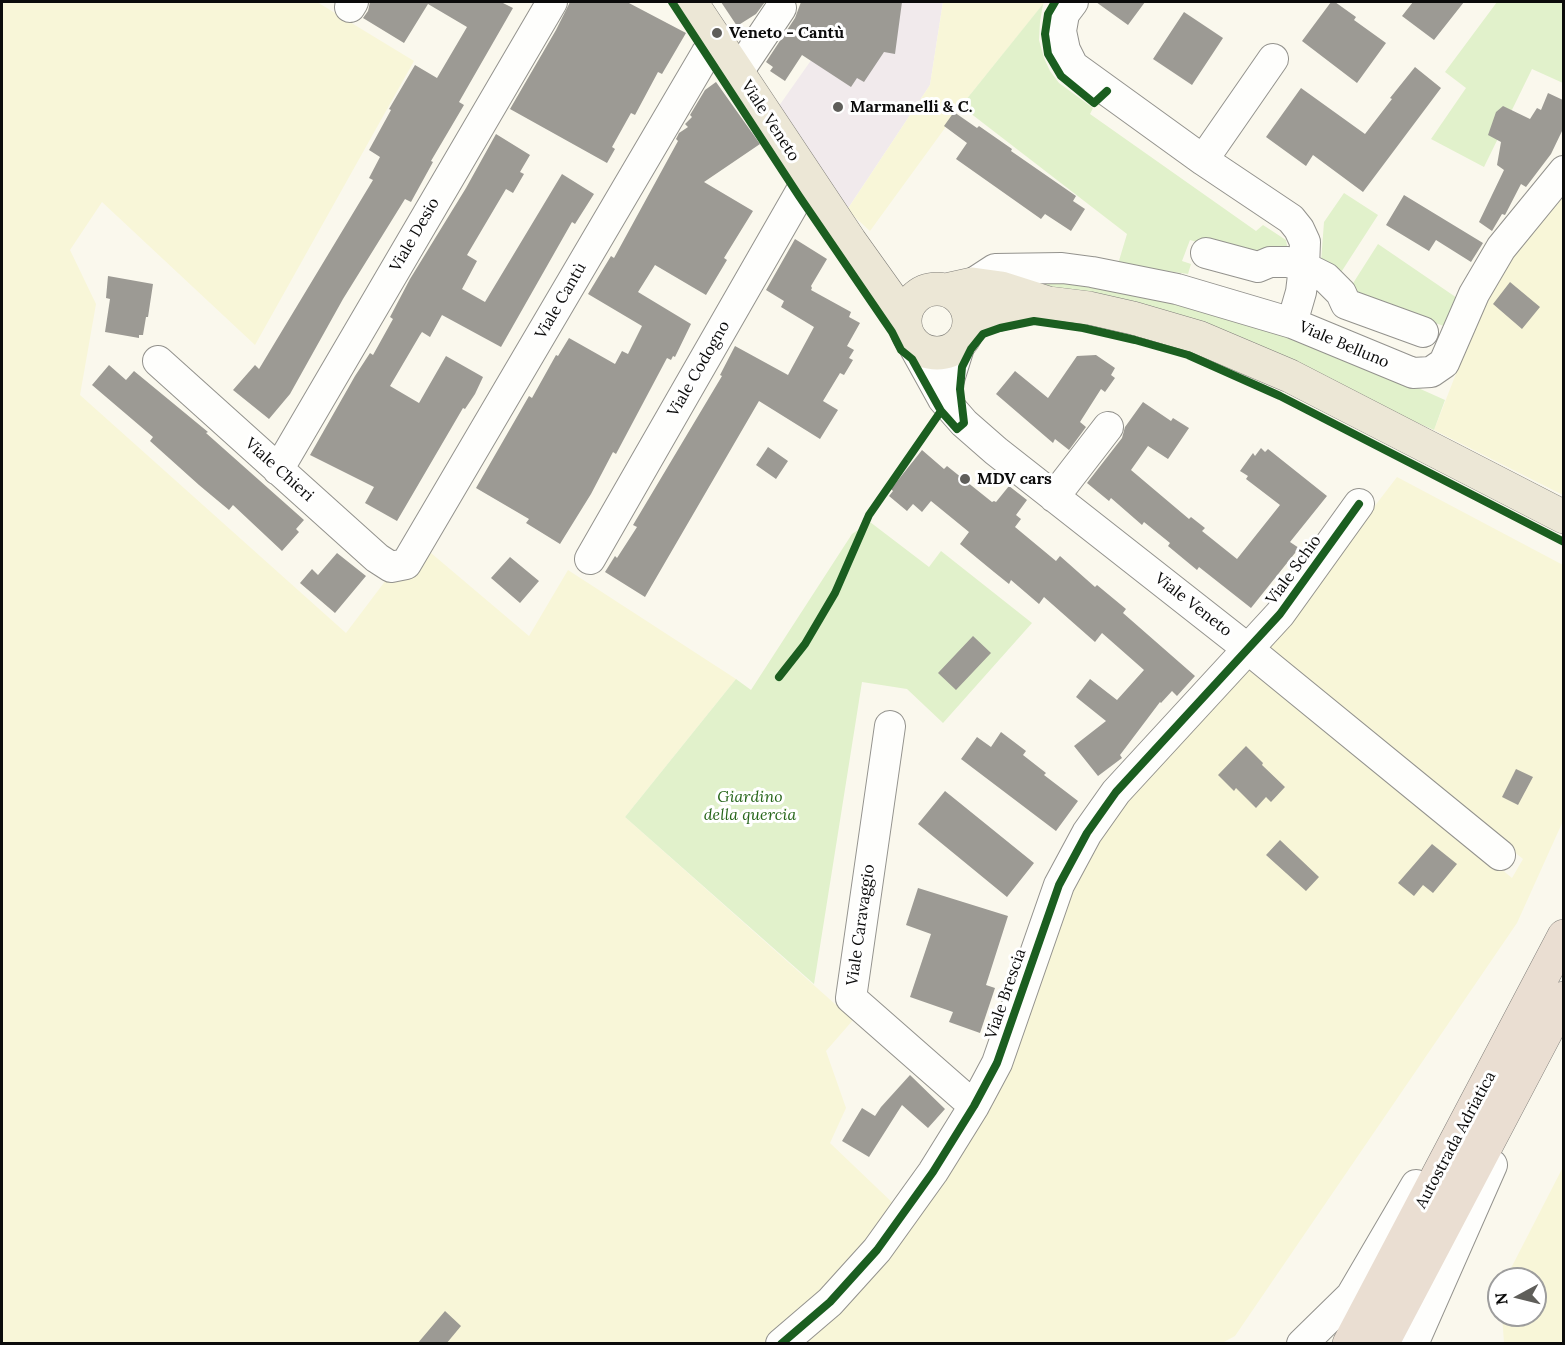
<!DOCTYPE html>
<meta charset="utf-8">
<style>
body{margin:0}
#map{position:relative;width:1565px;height:1345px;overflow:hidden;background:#faf8ed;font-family:Lora,serif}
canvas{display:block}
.frame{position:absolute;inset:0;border:3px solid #0b0b0b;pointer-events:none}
.north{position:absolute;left:1487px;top:1267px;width:60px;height:60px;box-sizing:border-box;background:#fff;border:2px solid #9d9d9d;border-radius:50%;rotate:263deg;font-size:16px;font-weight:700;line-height:24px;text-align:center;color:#0b0b0b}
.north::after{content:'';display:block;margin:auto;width:21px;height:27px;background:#5f5e5a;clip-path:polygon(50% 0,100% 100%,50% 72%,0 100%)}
</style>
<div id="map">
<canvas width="1565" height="1345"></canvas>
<div class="frame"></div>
<div class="north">N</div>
</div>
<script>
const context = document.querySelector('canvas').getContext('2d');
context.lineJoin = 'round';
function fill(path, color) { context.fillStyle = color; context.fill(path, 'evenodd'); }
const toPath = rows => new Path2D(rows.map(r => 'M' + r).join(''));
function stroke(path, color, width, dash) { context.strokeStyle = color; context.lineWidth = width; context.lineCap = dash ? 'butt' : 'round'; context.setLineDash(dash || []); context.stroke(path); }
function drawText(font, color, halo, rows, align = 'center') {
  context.font = font + ' Lora,serif'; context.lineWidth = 6; context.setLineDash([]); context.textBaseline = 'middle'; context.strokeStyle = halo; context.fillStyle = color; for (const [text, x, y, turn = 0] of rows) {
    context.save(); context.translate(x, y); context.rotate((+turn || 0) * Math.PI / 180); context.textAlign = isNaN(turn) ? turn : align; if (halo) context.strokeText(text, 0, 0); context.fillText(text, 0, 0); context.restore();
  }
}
fill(toPath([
 [852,2,943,2,930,85,847,210,774,113]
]), '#f1eaec');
fill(toPath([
 [2,2,317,2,414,61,255,345,102,202,70,250,96,304,80,395,346,633,386,580,412,576,431,553,529,636,568,570,736,679,625,817,853,1020,826,1051,846,1108,830,1143,898,1208,871,1245,768,1343,2,1344],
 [943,2,1045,2,961,106,870,231,847,210,930,85],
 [1563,194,1563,495,1434,430,1488,292,1539,220],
 [1397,477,1563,565,1563,821,1517,923,1235,1336,1220,1344,792,1344,938,1176,1093,837,1250,662,1512,878,1523,859,1265,649],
 [1563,1167,1563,1343,1504,1343,1502,1315,1535,1315,1535,1279,1507,1279,1508,1274]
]), '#f8f6d8');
fill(toPath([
 [1497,2,1563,2,1563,83,1532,69,1484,167,1431,139,1466,88,1445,72],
 [1043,4,1040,22,1039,40,1044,58,1050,71,1059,83,1093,108,1090,114,1256,231,1263,225,1286,240,1288,251,1262,261,1190,240,1182,261,1191,264,1188,274,1118,264,1127,234,961,106],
 [1344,193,1378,215,1338,277,1321,262,1324,222],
 [1378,244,1460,300,1444,326,1375,303,1350,288],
 [1029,277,1162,294,1320,344,1445,400,1434,430,1384,408,1015,287],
 [870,522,929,567,941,551,1032,623,943,723,907,689,862,682,814,984,625,817,736,679,751,690,852,534]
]), '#e1f1cb');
fill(toPath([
 [370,2,501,2,513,8,459,102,464,105,431,161,433,162,411,202,405,199,343,299,290,394,269,419,233,390,255,365,259,369,373,180,369,178,380,157,369,150,391,110,389,109,415,65,437,78,467,27,428,4,404,43,363,18,368,11],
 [570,2,627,2,686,33,662,74,658,72,635,115,631,113,612,147,615,149,607,163,510,109,556,30],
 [721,2,765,2,756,14,737,26],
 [801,2,902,2,895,54,884,52,864,82,857,78,851,87,802,55,785,81,770,71,773,67,766,62,795,18],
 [1096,2,1145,2,1128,25],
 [1331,2,1335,2,1356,17,1354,20,1386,43,1357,83,1302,41],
 [1413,2,1464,2,1434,40,1402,16],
 [1184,12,1223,38,1192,85,1153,59],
 [1415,67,1441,88,1363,192,1313,155,1306,166,1266,137,1301,88,1365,134,1392,99,1390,98],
 [716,82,760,144,704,182,753,211,724,258,727,260,706,295,655,265,638,292,691,324,675,357,673,356,671,360,667,358,616,454,613,452,591,494,560,544,526,523,529,519,476,488,529,396,532,398,556,355,558,356,569,338,615,364,622,351,628,354,642,326,588,294,611,256,614,258,678,141,676,139,679,133,688,127,685,124,692,117,690,115,705,90],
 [1548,93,1563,100,1563,129,1551,154,1526,187,1521,184,1505,215,1502,214,1492,231,1479,222,1504,170,1497,165,1501,142,1488,135,1496,112,1503,106,1530,119,1537,108,1541,110],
 [954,112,977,128,979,126,1012,149,1011,151,1076,196,1073,201,1085,209,1071,231,1045,214,1041,219,956,159,967,143,944,126],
 [496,134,530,155,520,172,524,174,513,193,506,189,467,255,477,261,462,289,485,302,562,174,594,194,575,224,572,222,501,347,442,315,430,337,422,332,420,335,390,386,419,403,446,356,483,377,475,394,465,409,463,408,397,521,365,503,374,487,310,455,355,376,370,353,373,355,393,319,390,317,410,279,466,188],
 [1404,195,1483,243,1471,262,1436,240,1429,251,1386,225],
 [795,239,827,259,811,286,812,288,811,290,851,312,849,317,860,323,847,346,854,350,849,358,853,360,844,375,840,373,823,401,838,410,820,439,759,401,645,597,605,572,615,556,617,558,637,527,633,525,722,376,720,375,735,346,788,375,814,327,781,307,784,301,766,290],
 [108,276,153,284,148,317,146,317,143,335,139,335,139,338,105,332,110,299,106,298],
 [1510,282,1540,307,1522,329,1493,304],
 [1096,355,1115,368,1111,375,1115,378,1105,392,1101,389,1080,422,1086,427,1069,450,1055,439,1053,443,996,394,1015,371,1048,398,1077,356],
 [109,365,126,380,134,371,208,432,206,433,304,520,296,529,299,532,282,551,233,505,229,510,199,485,150,441,153,437,92,385],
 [1143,402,1171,421,1173,418,1189,428,1168,459,1148,446,1131,470,1189,519,1191,517,1205,528,1202,531,1237,559,1280,505,1246,479,1248,476,1240,471,1253,453,1255,456,1261,448,1265,452,1268,449,1327,496,1290,542,1299,548,1251,608,1199,567,1197,570,1168,546,1170,543,1144,522,1142,525,1111,498,1109,501,1087,483,1122,438,1125,427],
 [768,447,788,461,776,479,756,465],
 [922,450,944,469,947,466,992,502,994,501,996,502,1009,486,1027,500,1016,515,1021,519,1015,527,1056,561,1060,556,1095,587,1097,585,1126,609,1123,613,1195,676,1177,696,1172,691,1161,703,1160,702,1120,755,1122,758,1098,776,1074,746,1106,721,1076,697,1090,679,1117,700,1144,670,1102,633,1095,642,1044,597,1039,604,1011,580,1009,584,994,572,960,544,969,532,931,501,922,512,913,504,907,511,889,496,893,491,891,489],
 [337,553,366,576,335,613,300,583,312,569,318,575],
 [510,557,539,581,520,603,491,578],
 [973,636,991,653,956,690,938,673],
 [1001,732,1026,751,1023,755,1046,773,1044,775,1078,801,1056,831,961,759,977,737,991,747],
 [1246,746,1263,763,1262,765,1285,787,1271,802,1266,797,1256,808,1236,788,1234,791,1218,775],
 [1516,769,1533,777,1518,805,1502,797],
 [945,791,1034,863,1007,897,918,824],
 [1280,840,1319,877,1306,891,1266,855],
 [1432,844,1457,864,1433,893,1423,885,1414,896,1398,883],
 [918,888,1008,916,986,985,995,988,980,1033,949,1022,953,1012,910,997,931,934,906,925],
 [910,1075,945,1109,928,1128,902,1105,869,1157,842,1141,862,1108,875,1116,881,1107],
 [445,1311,461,1326,446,1344,417,1344]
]), '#9c9a94');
const minor = toPath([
 [1073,2,1064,14,1061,31,1065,50,1073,66,1203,160,1291,219,1299,229,1305,242,1304,267,1301,292,1292,323],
 [350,7,353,2],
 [738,72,781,8],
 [1203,160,1273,59],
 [1206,253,1258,267,1270,262,1288,262,1304,267,1326,278,1341,293,1346,304,1423,332],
 [972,284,995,269,1062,268,1092,272,1177,289,1292,323,1413,373,1431,372,1444,363,1474,294,1501,248,1564,171],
 [912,343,943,399,960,344],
 [158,361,377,558,391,567,406,564,706,54,717,40],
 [943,399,964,423,996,451,1248,649,1500,855],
 [278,470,552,2],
 [1054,497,1108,427],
 [590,559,808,179],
 [890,726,851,998,974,1106],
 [781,1344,830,1302,877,1250,933,1172,974,1106,997,1063,1059,885,1087,833,1116,792,1280,614,1359,504],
 [1302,1344,1351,1296,1416,1185],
 [1413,1344,1492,1165]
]);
const major = toPath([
 [691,2,850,241,905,318],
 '905 321a32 32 0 1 1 64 0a32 32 0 1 1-64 0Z',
 [945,290,972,284,1001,288,1048,303,1089,308,1133,318,1198,337,1290,376,1564,517],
 [969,327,985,318,1048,303]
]);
const highway = toPath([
 [1349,1344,1564,936],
 [1382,1344,1564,998]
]);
stroke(minor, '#93928d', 32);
stroke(major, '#807f7a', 34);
stroke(highway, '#807f7a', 34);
stroke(minor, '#fefefc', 30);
stroke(major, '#ece7d6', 33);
stroke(highway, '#eaded2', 33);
stroke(toPath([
 [672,2,799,196,892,332,901,350,912,359,941,411,957,429,964,423,960,389,962,367,971,349,983,334,1000,328,1034,321,1083,328,1135,340,1188,355,1280,396,1564,542],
 [1055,2,1048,14,1045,34,1048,54,1061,76,1094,103,1107,91],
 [779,677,805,644,835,593,869,515,941,411],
 [781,1344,830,1302,877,1250,933,1172,974,1106,997,1063,1059,885,1087,833,1116,792,1280,614,1359,504]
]), '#1b5e20', 8);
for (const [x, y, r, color] of [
 [717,33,6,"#5f5e5a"],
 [838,107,6,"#5f5e5a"],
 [965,479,6,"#5f5e5a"]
]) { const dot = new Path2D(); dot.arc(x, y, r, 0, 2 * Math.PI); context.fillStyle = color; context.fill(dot); stroke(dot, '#fff', 2); }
drawText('bold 16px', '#0b0b0b', '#fff', [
 ["Veneto - Cantù",729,33],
 ["Marmanelli & C.",850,107],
 ["MDV cars",977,479]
], 'left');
drawText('16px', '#0b0b0b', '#fff', [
 ["Viale Veneto",770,121,57],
 ["Viale Desio",415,235,-60],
 ["Viale Cantù",561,301,-60],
 ["Viale Belluno",1344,345,23],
 ["Viale Codogno",699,369,-60],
 ["Viale Chieri",279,470,42],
 ["Viale Schio",1294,570,-54],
 ["Viale Veneto",1193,605,38],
 ["Viale Caravaggio",861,925,-82],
 ["Viale Brescia",1006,994,-71],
 ["Autostrada Adriatica",1456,1140,-62]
]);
drawText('italic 16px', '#266519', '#fff', [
 ["Giardino",750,797],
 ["della quercia",750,815]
]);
</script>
